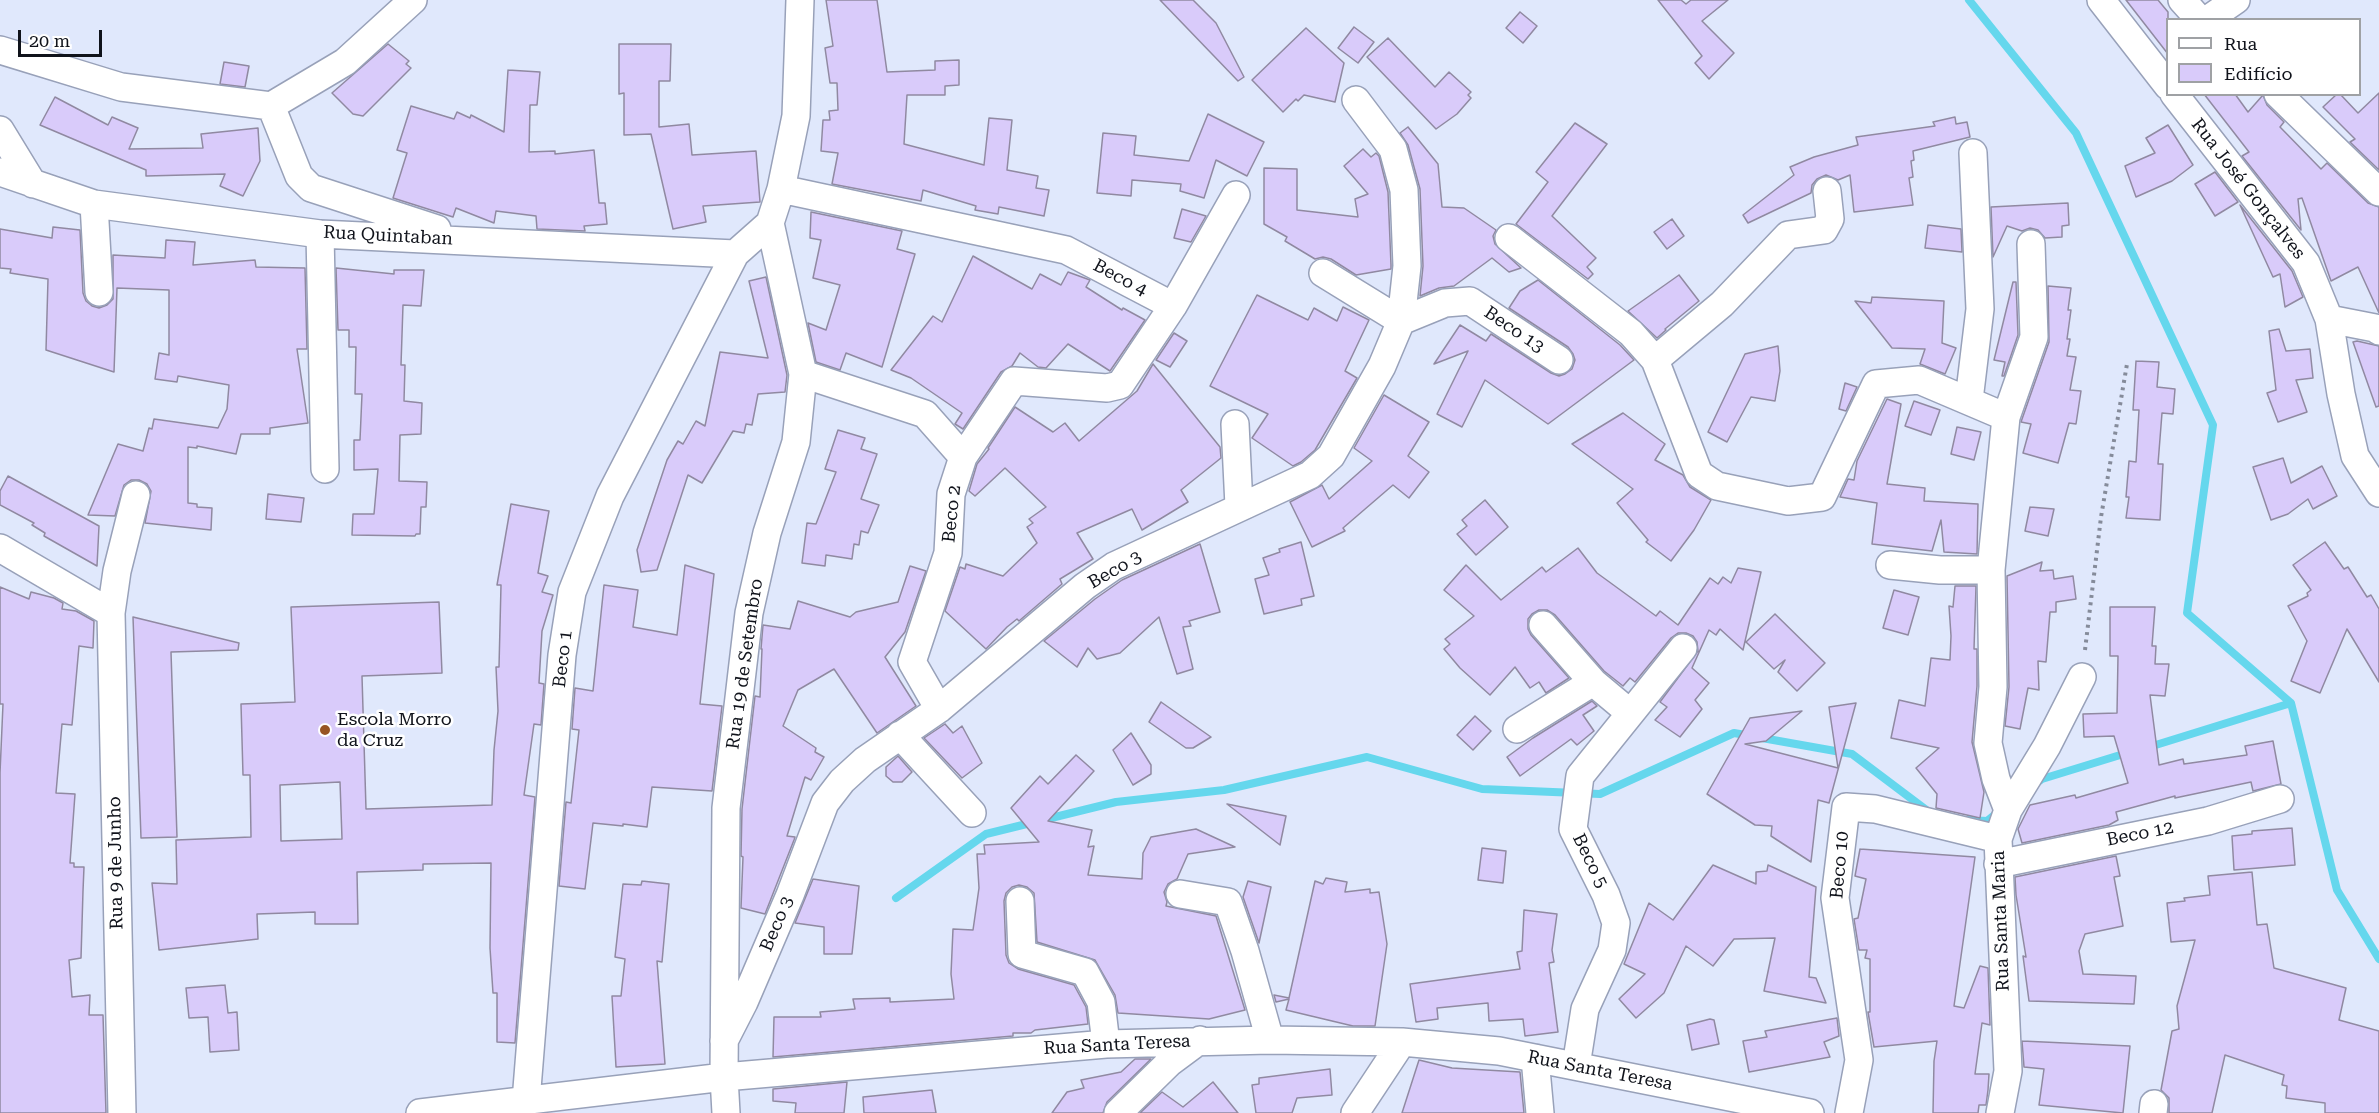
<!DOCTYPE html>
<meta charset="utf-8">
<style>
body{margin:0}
#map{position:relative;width:2379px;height:1113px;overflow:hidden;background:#e0e8fc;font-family:"Roboto Serif",serif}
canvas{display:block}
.legend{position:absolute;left:2166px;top:18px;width:195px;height:78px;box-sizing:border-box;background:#fff;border:2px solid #9fa1a4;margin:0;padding:8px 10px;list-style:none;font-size:18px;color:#10131b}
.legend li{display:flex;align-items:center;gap:12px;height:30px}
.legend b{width:30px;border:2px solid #9fa1a4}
.scale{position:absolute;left:18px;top:30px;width:84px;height:27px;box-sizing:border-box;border:3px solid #10131b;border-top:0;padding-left:8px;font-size:18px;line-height:21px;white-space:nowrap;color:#10131b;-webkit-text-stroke:4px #fff;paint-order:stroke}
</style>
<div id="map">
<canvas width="2379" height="1113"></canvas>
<ul class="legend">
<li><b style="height:8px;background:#fff"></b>Rua</li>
<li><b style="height:16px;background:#d9cbfa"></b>Edifício</li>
</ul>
<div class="scale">20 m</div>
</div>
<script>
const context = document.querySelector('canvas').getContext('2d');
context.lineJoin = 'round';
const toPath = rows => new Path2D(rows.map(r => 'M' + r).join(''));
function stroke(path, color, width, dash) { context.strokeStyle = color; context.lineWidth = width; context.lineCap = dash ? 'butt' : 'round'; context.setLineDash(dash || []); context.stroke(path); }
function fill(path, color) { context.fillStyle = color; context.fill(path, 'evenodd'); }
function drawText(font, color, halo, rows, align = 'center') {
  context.font = font + ' "Roboto Serif",serif'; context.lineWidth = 5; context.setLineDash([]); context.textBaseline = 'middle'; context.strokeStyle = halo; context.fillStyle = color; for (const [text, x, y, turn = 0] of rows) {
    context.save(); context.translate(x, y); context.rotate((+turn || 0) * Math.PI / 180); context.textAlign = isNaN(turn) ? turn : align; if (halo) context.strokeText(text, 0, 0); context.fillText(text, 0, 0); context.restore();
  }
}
stroke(toPath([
 [1969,0,2076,133,2213,425,2187,613,2291,703,2337,890,2379,959],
 [2146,748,2291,703],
 [2035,784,2042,779,2130,752],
 [1969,820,1987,821,1998,812],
 [896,898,986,834,1116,802,1224,790,1367,757,1482,789,1600,794,1734,733,1852,754,1929,812]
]), '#65d7ed', 8);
const building = toPath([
 [826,0,877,0,887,72,935,70,935,61,959,60,959,85,945,86,945,95,907,95,904,144,984,165,989,118,1012,120,1007,170,1038,176,1036,188,1049,190,1044,216,999,207,998,214,975,210,976,206,923,190,921,201,832,184,838,153,821,151,823,120,830,120,829,111,838,110,837,83,830,83,825,48,833,46,826,0],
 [1160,0,1193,0,1216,23,1244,77,1238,81,1160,0],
 [1658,0,1681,0,1686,4,1691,0,1728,0,1702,21,1734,53,1709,79,1695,63,1702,56,1658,0],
 [2126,0,2158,0,2168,12,2168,54,2126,0],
 [1520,12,1537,26,1523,43,1506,28,1520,12],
 [1354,27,1374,42,1358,63,1338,48,1354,27],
 [1306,28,1344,63,1335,102,1304,95,1298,101,1296,99,1283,112,1252,80,1306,28],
 [1388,38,1435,87,1449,72,1471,92,1468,95,1471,98,1457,114,1436,129,1367,57,1388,38],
 [388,44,409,61,406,64,411,68,363,116,353,114,332,93,388,44],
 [619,44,671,44,670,81,659,81,659,127,689,124,692,155,756,151,760,202,703,206,706,222,673,229,651,134,624,135,624,93,619,94,619,44],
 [224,62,249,66,245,87,220,84,224,62],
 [508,70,540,72,537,105,530,105,529,152,555,151,555,154,594,150,599,203,605,203,607,224,584,226,585,231,537,229,536,216,496,211,494,223,456,208,453,217,393,198,407,153,397,150,411,106,454,119,457,112,470,118,471,115,504,132,508,70],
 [2379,93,2379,170,2350,142,2355,139,2323,107,2337,94,2340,94,2358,113,2379,93],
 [2204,94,2235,94,2248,112,2263,95,2267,105,2284,122,2280,127,2321,169,2327,163,2368,203,2379,207,2379,313,2358,267,2331,281,2302,198,2298,199,2301,230,2242,156,2249,152,2204,94],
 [55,97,108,125,112,117,138,128,129,149,203,148,201,134,258,128,260,161,243,196,220,186,225,174,146,176,146,170,40,125,55,97],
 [1208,114,1264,142,1247,176,1216,160,1204,198,1180,191,1181,184,1132,180,1131,196,1097,193,1103,133,1136,136,1134,155,1189,161,1208,114],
 [1955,117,1956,124,1967,122,1970,137,1913,151,1914,160,1911,161,1913,177,1909,178,1913,205,1854,212,1850,175,1838,180,1826,175,1817,179,1812,185,1811,193,1748,223,1743,215,1794,175,1790,167,1814,157,1858,145,1856,137,1935,126,1933,122,1955,117],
 [1575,123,1607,144,1552,216,1596,258,1587,267,1593,274,1588,279,1516,224,1548,182,1536,172,1575,123],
 [2168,125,2193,165,2172,181,2136,197,2125,166,2155,153,2146,138,2168,125],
 [1408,127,1438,164,1442,207,1464,208,1496,230,1493,236,1495,244,1521,268,1509,272,1492,258,1454,286,1439,288,1420,296,1423,266,1420,189,1408,145,1400,133,1408,127],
 [1363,149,1371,157,1376,153,1379,156,1388,192,1391,265,1391,269,1356,275,1331,259,1323,257,1315,259,1285,241,1287,237,1264,224,1264,168,1297,169,1297,210,1358,217,1355,199,1368,194,1344,166,1363,149],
 [2215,172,2238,202,2215,216,2195,184,2215,172],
 [2068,203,2069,225,2062,226,2062,237,2045,238,2038,230,2030,228,2022,231,2007,226,1993,257,1991,207,2068,203],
 [2240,205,2292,271,2303,297,2285,307,2280,274,2273,277,2240,205],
 [1182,209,1206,216,1191,242,1174,238,1182,209],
 [811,212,902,231,897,249,915,254,882,367,846,353,840,370,816,362,808,323,826,330,840,285,813,278,821,240,810,238,811,212],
 [1672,219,1684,236,1667,249,1654,232,1672,219],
 [1928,225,1961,229,1962,252,1925,248,1928,225],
 [53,227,80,230,83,293,86,301,92,306,99,308,107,305,113,299,113,255,165,258,166,240,195,242,193,265,255,260,256,267,305,268,307,349,297,349,308,423,270,428,270,434,241,434,236,454,197,446,197,448,188,447,188,503,197,504,197,507,212,508,211,530,145,523,151,491,147,484,139,480,131,480,124,485,115,516,88,515,118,444,143,451,149,428,152,429,154,419,218,428,227,409,229,385,178,376,177,382,155,379,159,353,169,355,169,290,117,288,114,372,46,350,48,279,10,273,11,269,0,268,0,229,52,238,53,227],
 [973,256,1032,289,1040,274,1061,285,1068,272,1090,280,1086,287,1122,310,1123,308,1145,320,1110,371,1068,344,1046,368,1038,367,1020,353,1012,366,1001,372,963,429,955,424,962,413,911,378,891,370,933,316,942,322,973,256],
 [336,268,394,274,394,270,424,270,421,306,403,305,401,365,405,365,404,401,422,403,421,434,400,435,399,481,427,482,426,507,421,507,420,534,416,534,415,536,352,535,353,514,374,514,378,469,354,470,354,440,360,440,362,394,355,394,356,347,349,347,349,330,338,330,336,268],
 [1679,275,1699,301,1665,329,1666,330,1657,338,1628,311,1679,275],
 [766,277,787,375,785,392,758,394,752,425,746,424,744,433,733,431,702,483,688,475,657,570,641,572,637,550,667,460,678,441,683,444,696,421,705,426,720,352,768,358,749,281,766,277],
 [1538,280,1620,345,1634,360,1548,424,1485,380,1462,427,1437,414,1468,351,1434,364,1460,325,1486,341,1491,334,1551,373,1559,376,1565,374,1572,369,1575,360,1573,354,1568,347,1509,308,1520,291,1538,280],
 [2013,282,2016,282,2018,335,2004,376,2002,376,2005,362,1994,360,2013,282],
 [2048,286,2071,288,2068,310,2071,310,2067,339,2070,339,2067,356,2076,357,2070,390,2081,391,2076,424,2069,423,2058,463,2023,453,2031,424,2021,422,2049,342,2048,286],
 [1257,295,1308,320,1314,308,1337,321,1343,307,1369,320,1345,371,1357,378,1315,450,1301,462,1293,466,1252,438,1268,414,1210,386,1257,295],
 [1872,297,1944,301,1942,343,1956,348,1945,374,1920,364,1925,349,1892,348,1855,301,1871,303,1872,297],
 [2279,329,2286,351,2310,349,2313,378,2296,380,2307,412,2278,422,2267,393,2276,390,2269,331,2279,329],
 [1174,333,1187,341,1170,367,1156,360,1174,333],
 [2357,341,2379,346,2379,406,2376,407,2353,342,2357,341],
 [1778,346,1780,371,1775,401,1751,397,1727,442,1708,432,1745,354,1778,346],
 [2136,361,2159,362,2157,387,2175,389,2173,414,2162,413,2158,464,2163,464,2160,520,2126,518,2129,497,2126,497,2129,461,2136,462,2139,410,2133,410,2136,361],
 [1153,364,1220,447,1221,458,1181,490,1188,502,1142,530,1132,509,1077,533,1093,559,1060,579,1062,584,1019,621,1017,619,1007,627,986,649,945,611,960,567,965,569,966,564,1003,576,1037,543,1027,527,1033,523,1029,519,1046,507,1005,468,975,496,969,491,977,464,989,449,988,448,1015,407,1053,432,1065,423,1079,441,1137,391,1153,364],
 [1845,383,1857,387,1846,411,1839,409,1845,383],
 [1384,395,1429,422,1408,456,1429,472,1409,498,1393,485,1343,528,1345,531,1312,547,1290,502,1322,485,1329,499,1372,461,1354,448,1384,395],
 [1887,399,1901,404,1887,484,1925,488,1924,501,1978,504,1977,554,1944,552,1941,520,1932,551,1872,544,1877,503,1840,497,1848,479,1854,480,1857,461,1887,399],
 [1914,401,1940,410,1931,435,1905,426,1914,401],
 [1623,413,1665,444,1655,460,1683,475,1690,487,1711,500,1694,530,1671,561,1646,542,1648,540,1617,503,1633,489,1572,444,1623,413],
 [1957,427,1981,432,1974,460,1951,454,1957,427],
 [838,430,865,438,861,449,877,454,861,499,879,505,868,533,861,531,859,545,854,544,852,559,826,555,825,566,802,563,807,523,816,524,836,472,825,469,838,430],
 [2283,458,2291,483,2322,466,2337,496,2313,509,2308,499,2288,514,2271,520,2253,467,2283,458],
 [8,476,99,526,97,566,44,536,45,533,32,525,34,523,0,505,0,491,8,476],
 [268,494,304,498,301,522,266,519,268,494],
 [1485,500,1508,527,1476,555,1457,534,1467,526,1462,520,1485,500],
 [511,504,549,511,538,573,548,576,542,592,553,595,542,631,539,683,544,684,541,725,534,724,524,795,535,797,515,1043,497,1042,497,993,493,993,490,948,491,863,423,864,423,870,357,872,358,924,315,924,315,912,257,914,258,939,159,950,152,883,177,884,176,840,251,837,250,775,243,775,241,704,295,702,291,607,439,602,442,673,362,676,366,809,492,805,494,750,498,711,496,667,499,667,501,585,497,585,511,504],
 [340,782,342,839,281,841,280,785,340,782],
 [2030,507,2054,509,2048,536,2025,531,2030,507],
 [1301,542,1314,596,1301,599,1302,605,1264,614,1255,579,1269,575,1263,558,1280,552,1279,549,1301,542],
 [2325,542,2344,569,2348,567,2367,597,2371,595,2379,609,2379,682,2347,629,2320,693,2291,681,2307,641,2288,606,2308,596,2307,593,2311,590,2293,565,2325,542],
 [1200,544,1220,612,1189,621,1191,626,1183,627,1193,669,1177,674,1159,617,1120,653,1097,659,1088,648,1077,667,1044,641,1095,599,1122,580,1200,544],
 [1578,548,1597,573,1656,616,1660,611,1678,625,1710,578,1718,584,1723,577,1731,583,1738,568,1761,572,1743,650,1720,629,1716,635,1709,630,1692,668,1709,683,1695,700,1702,709,1680,737,1655,720,1667,707,1660,702,1698,651,1697,642,1693,636,1686,633,1678,633,1671,638,1635,682,1630,678,1623,686,1604,671,1555,615,1547,610,1539,610,1532,614,1528,619,1528,629,1531,635,1569,678,1546,693,1539,682,1530,688,1515,667,1490,695,1460,668,1444,649,1450,644,1445,639,1474,616,1444,590,1466,565,1501,600,1542,567,1546,572,1578,548],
 [2042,562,2040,571,2053,570,2054,579,2073,576,2076,599,2056,602,2056,612,2050,612,2046,662,2038,661,2039,690,2028,688,2020,729,2005,726,2009,687,2007,576,2042,562],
 [685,565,714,574,700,704,722,706,712,791,652,787,647,827,623,824,623,826,593,823,585,889,559,886,566,802,571,803,579,730,572,729,575,688,593,691,604,585,638,590,633,627,677,635,685,565],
 [910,566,926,571,905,632,885,657,916,706,877,733,834,669,798,690,783,726,816,748,815,752,824,757,811,780,805,777,787,836,795,837,794,840,765,914,741,908,743,857,741,856,742,809,755,696,760,697,762,649,761,649,763,625,790,629,798,601,850,617,856,612,898,602,910,566],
 [1955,586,1976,586,1974,649,1977,649,1977,686,1972,742,1984,792,1980,818,1936,808,1937,794,1916,768,1939,748,1891,738,1899,700,1925,706,1931,658,1950,660,1951,636,1949,606,1953,607,1955,586],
 [0,587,29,599,31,592,54,598,63,603,62,609,76,611,94,621,93,648,79,646,72,725,62,724,56,793,75,794,70,863,74,863,74,867,84,867,83,891,81,958,69,960,72,997,90,995,89,1015,103,1015,106,1113,0,1113,0,773,3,704,0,704,0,587],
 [1894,590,1919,597,1908,635,1883,628,1894,590],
 [2110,607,2155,607,2152,646,2156,646,2155,664,2169,664,2165,696,2150,695,2159,765,2183,759,2184,764,2247,755,2245,746,2273,741,2281,784,2253,791,2251,782,2175,798,2175,796,2116,812,2118,820,2109,825,2022,843,2018,829,2030,805,2075,795,2076,798,2128,783,2114,736,2084,737,2083,714,2117,713,2118,656,2110,656,2110,607],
 [1775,614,1825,663,1797,691,1778,672,1785,660,1774,669,1746,642,1775,614],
 [133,617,239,643,238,650,171,652,177,837,141,838,133,617],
 [1592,701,1597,706,1583,715,1594,731,1577,745,1571,739,1520,776,1507,757,1533,738,1592,701],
 [1161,702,1211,737,1193,748,1186,748,1149,722,1161,702],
 [1856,703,1829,803,1818,800,1811,862,1771,836,1772,826,1755,825,1707,794,1750,718,1802,711,1766,741,1745,744,1838,768,1829,707,1856,703],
 [1475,716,1491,731,1473,750,1457,735,1475,716],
 [945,724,953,733,962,726,982,763,962,778,924,738,945,724],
 [1131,733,1151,765,1151,774,1133,785,1113,750,1131,733],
 [1076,755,1094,771,1048,821,1092,830,1088,847,1094,846,1088,875,1142,879,1143,853,1151,837,1196,829,1235,847,1188,854,1177,879,1168,884,1164,892,1167,902,1166,906,1216,916,1245,1010,1209,1019,1118,1013,1115,995,1095,960,1037,942,1034,893,1027,887,1019,885,1012,887,1006,893,1004,901,1006,955,1009,963,1018,969,1074,985,1086,1007,1088,1024,1035,1030,1031,1033,1013,1033,1013,1036,773,1057,774,1017,821,1017,820,1012,855,1009,853,999,890,998,890,1002,954,999,951,974,953,929,973,930,979,888,977,854,985,854,984,845,1039,842,1011,808,1040,776,1048,784,1076,755],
 [898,756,912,772,902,782,893,782,886,776,886,767,898,756],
 [1227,804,1286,816,1280,845,1227,804],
 [2292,828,2295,865,2234,870,2232,836,2252,834,2252,831,2292,828],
 [1482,848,1506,851,1503,883,1478,880,1482,848],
 [1860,849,1975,857,1954,1006,1964,1008,1980,966,1988,968,1990,1025,1982,1023,1975,1074,1989,1074,1988,1090,1986,1105,1979,1105,1978,1113,1933,1113,1934,1061,1937,1041,1874,1047,1868,1012,1870,1012,1870,959,1865,958,1867,950,1859,950,1854,919,1858,918,1866,879,1855,876,1860,849],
 [2116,856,2120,876,2114,877,2123,926,2085,934,2079,951,2083,974,2136,976,2134,1004,2029,1001,2023,956,2026,957,2016,895,2015,877,2116,856],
 [1713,865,1756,884,1756,872,1767,871,1768,865,1816,887,1809,977,1816,978,1826,1003,1764,991,1775,938,1734,939,1713,966,1686,946,1664,993,1636,1018,1619,999,1645,974,1624,964,1649,903,1673,920,1713,865],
 [2252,872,2257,925,2267,924,2274,968,2346,988,2339,1020,2379,1031,2379,1113,2325,1113,2325,1103,2286,1098,2287,1086,2282,1085,2284,1075,2225,1055,2212,1113,2169,1113,2169,1098,2161,1090,2172,1031,2179,1029,2177,1006,2195,940,2171,942,2167,903,2185,901,2184,898,2210,895,2208,876,2252,872],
 [1326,878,1347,882,1345,892,1370,889,1370,893,1379,892,1387,944,1375,1026,1353,1026,1286,1010,1289,999,1276,1002,1274,995,1289,998,1315,881,1323,884,1326,878],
 [813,879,859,886,852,954,824,954,824,927,795,923,813,879],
 [642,881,669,884,662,962,657,961,665,1064,616,1067,612,996,621,996,625,959,615,957,623,884,641,885,642,881],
 [1248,881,1271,887,1259,943,1243,897,1248,881],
 [1524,910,1557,914,1552,950,1554,962,1549,963,1558,1032,1525,1036,1523,1019,1489,1021,1488,1003,1437,1008,1438,1019,1416,1022,1410,984,1520,969,1517,952,1522,951,1524,910],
 [225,985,228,1013,237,1012,239,1050,210,1052,208,1017,189,1018,186,988,225,985],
 [1837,1018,1839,1036,1824,1042,1830,1057,1749,1072,1743,1041,1767,1037,1765,1031,1837,1018],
 [1710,1019,1714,1020,1719,1044,1692,1050,1687,1025,1710,1019],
 [2022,1041,2130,1046,2123,1113,2039,1105,2044,1069,2024,1067,2022,1041],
 [1135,1059,1151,1059,1107,1102,1103,1113,1052,1113,1067,1092,1084,1088,1081,1080,1121,1072,1135,1059],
 [1419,1060,1452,1068,1520,1072,1524,1113,1402,1113,1419,1060],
 [1330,1069,1332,1095,1297,1098,1292,1113,1256,1113,1252,1085,1259,1084,1259,1078,1330,1069],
 [847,1082,844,1113,795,1113,796,1103,773,1101,773,1089,847,1082],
 [1213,1082,1238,1113,1140,1113,1162,1092,1183,1107,1213,1082],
 [932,1090,936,1113,864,1113,863,1097,932,1090]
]);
fill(building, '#d9cbfa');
stroke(building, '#9089a1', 1.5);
const minor = toPath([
 [2101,0,2168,86],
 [2182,0,2200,20],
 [2207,20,2236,0],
 [0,50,121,87,271,106,299,176,311,188,437,229],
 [2174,94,2306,263,2329,319,2341,394,2355,456,2379,493],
 [2278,94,2379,192],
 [271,106,345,62,413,0],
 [0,130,33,184],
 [0,172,94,204,320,234,735,254,770,223],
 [781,189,1066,250,1173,306],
 [94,204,99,292],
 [320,234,325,469],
 [1509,238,1631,333,1655,360,1699,474,1717,486,1788,501,1822,497,1876,384,1919,380,2006,417,1991,570,1993,687,1988,743,1996,779,2008,810],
 [1323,273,1401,321,1445,303,1470,301,1559,360],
 [2329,319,2375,328,2379,331],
 [1655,360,1722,304,1788,235,1824,230,1830,219,1827,191],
 [803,374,925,414,963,457,951,494,948,553,912,662,939,709],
 [1969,400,1980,309,1973,153],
 [2006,417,2034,337,2031,244],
 [1235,424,1239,506],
 [963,457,1014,381,1107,388,1120,385,1173,306,1236,195],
 [0,548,111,613],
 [1890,565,1940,570,1991,570],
 [1543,625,1593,682,1630,713],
 [1517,729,1593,682],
 [900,735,972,813],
 [1998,864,2208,821,2280,799],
 [1180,894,1228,902,1245,951,1270,1040],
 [1020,901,1022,954,1085,972,1101,1002,1106,1044],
 [724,1041,744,1002,790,895,825,803,842,781,865,760,939,709,1085,586,1114,566,1310,475,1331,456,1382,366,1401,321,1407,266,1404,190,1393,149,1356,100],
 [1535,1058,1540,1113],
 [1576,1066,1585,1009,1612,950,1616,923,1606,895,1573,829,1580,776,1683,648],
 [526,1101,562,655,572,592,610,496,735,254],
 [122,1113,111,613,117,571,136,495],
 [420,1113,724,1077,1106,1044,1270,1040,1402,1042,1499,1051,1810,1113],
 [726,1113,724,1077,726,808,749,613,767,533,796,442,803,374,770,223,781,189,796,116,800,0],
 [1118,1113,1169,1063,1200,1040],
 [1355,1113,1402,1042],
 [1849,1113,1859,1060,1835,898,1846,807,1875,809,1998,839],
 [2000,1113,2008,1071,1998,839,2008,810,2047,746,2082,677],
 [2153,1113,2154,1104]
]);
stroke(minor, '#98a1b9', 30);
stroke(toPath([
 [2085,650,2101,517,2127,364]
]), '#858b9a', 4, [3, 4.5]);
stroke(minor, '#fff', 27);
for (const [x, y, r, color] of [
 [325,730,6,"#975424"]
]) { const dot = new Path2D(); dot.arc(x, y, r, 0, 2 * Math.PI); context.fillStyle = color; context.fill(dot); stroke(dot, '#fff', 2); }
drawText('18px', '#10131b', '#fff', [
 ["Rua José Gonçalves",2248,189,52],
 ["Rua Quintaban",388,236,3],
 ["Beco 4",1120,278,28],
 ["Beco 13",1514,330,34],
 ["Beco 2",952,514,-84],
 ["Beco 3",1115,570,-30],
 ["Beco 1",563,659,-83],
 ["Rua 19 de Setembro",745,664,-82],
 ["Beco 12",2140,834,-11],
 ["Beco 5",1590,861,64],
 ["Rua 9 de Junho",116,863,-91],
 ["Beco 10",1840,865,-85],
 ["Rua Santa Maria",2001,921,-92],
 ["Beco 3",777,924,-67],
 ["Rua Santa Teresa",1117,1045,-3],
 ["Rua Santa Teresa",1600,1071,11]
]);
drawText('18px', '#10131b', '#fff', [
 ["Escola Morro",337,720],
 ["da Cruz",337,741]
], 'left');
</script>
